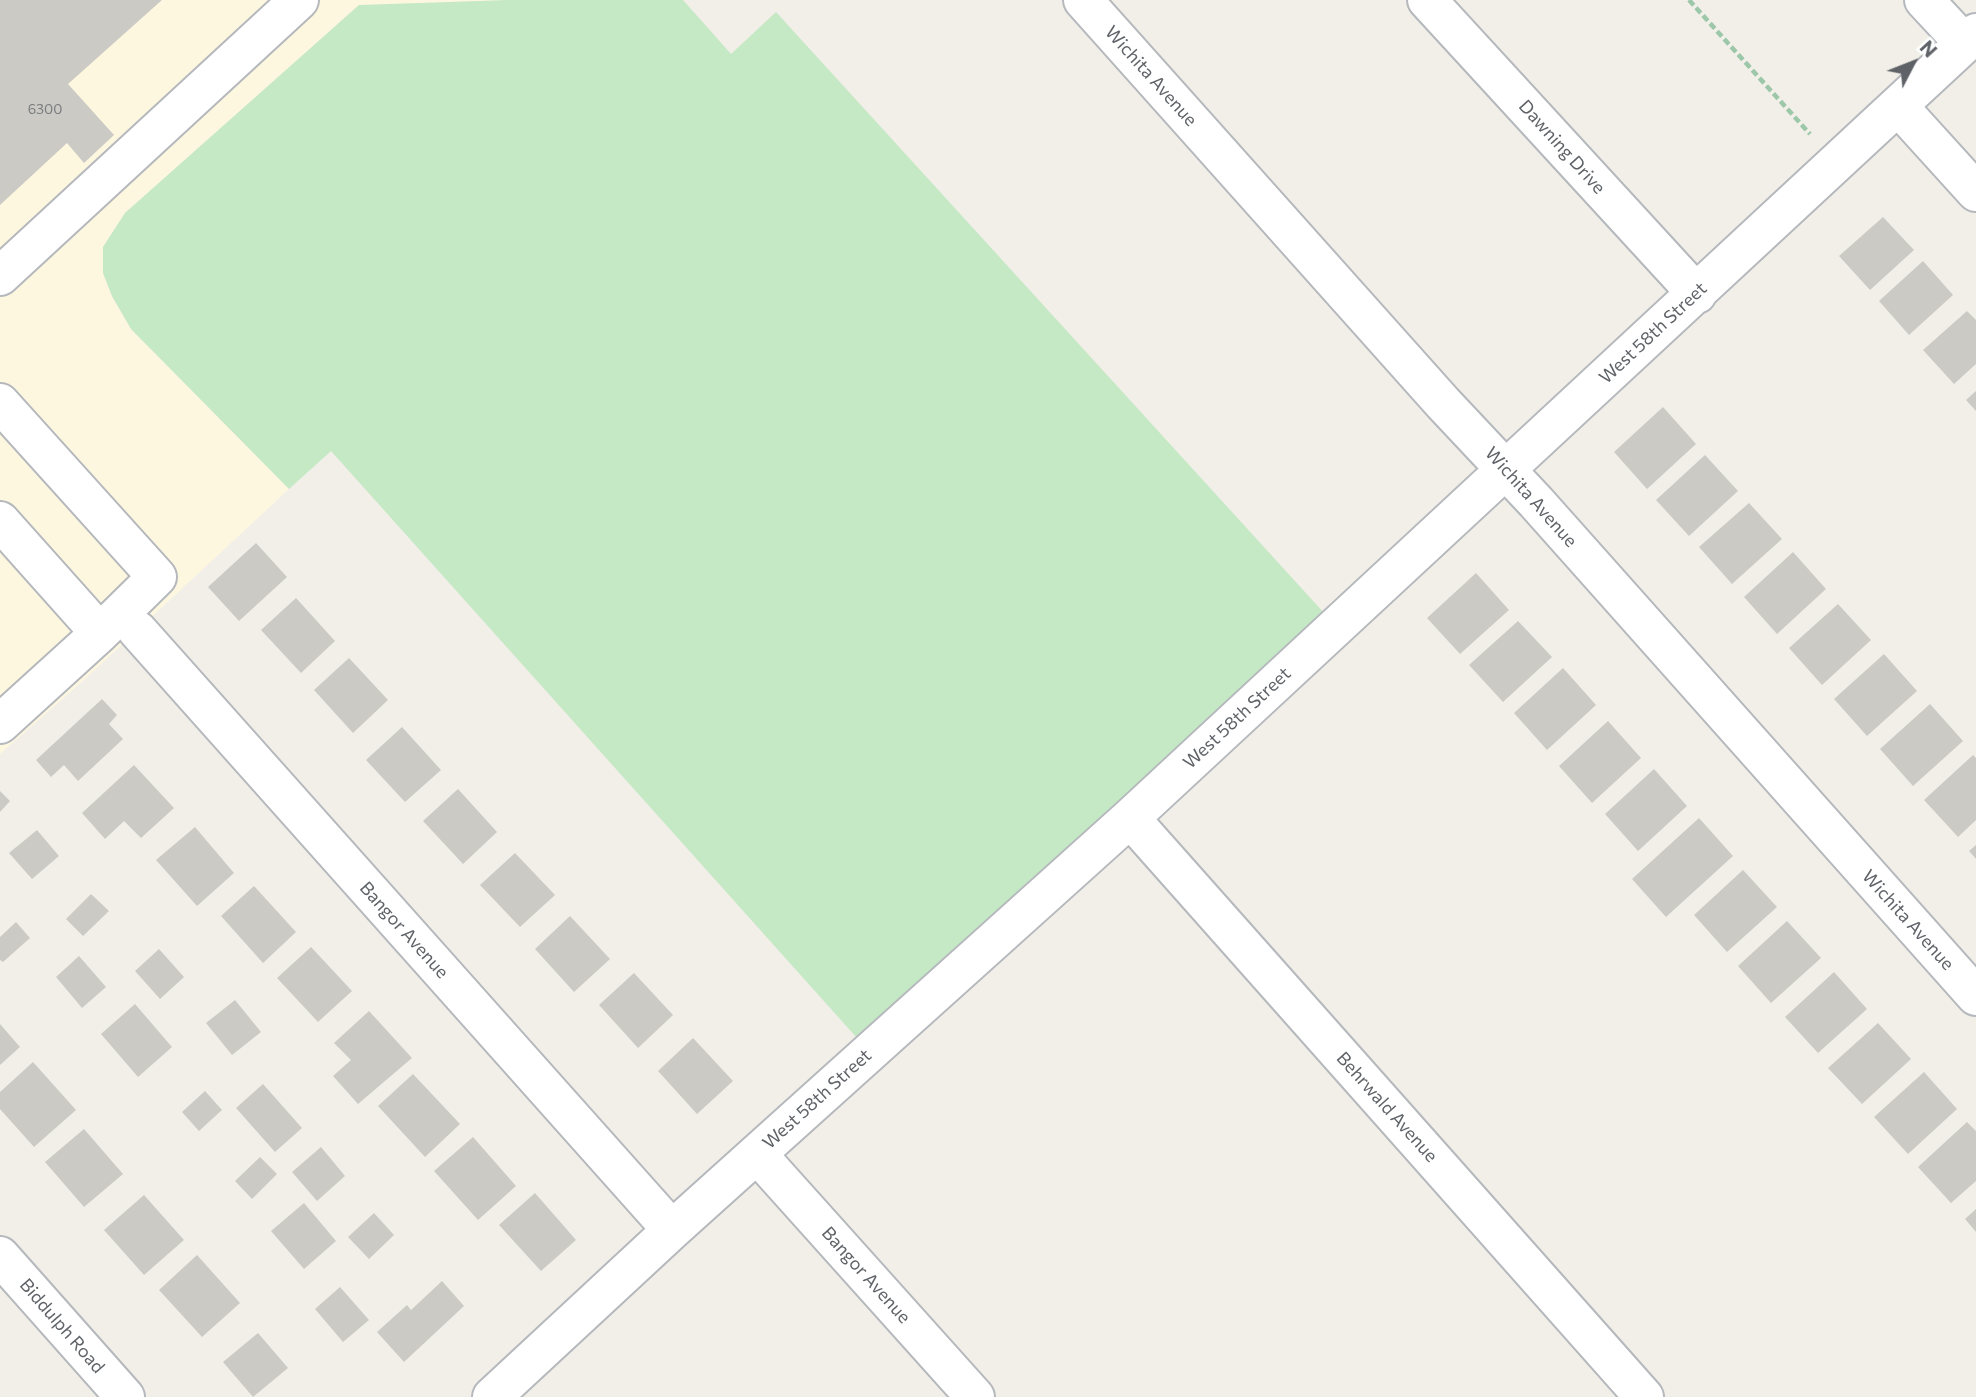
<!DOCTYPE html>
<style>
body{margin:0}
#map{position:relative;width:1976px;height:1397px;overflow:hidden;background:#f1efe8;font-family:Commissioner,sans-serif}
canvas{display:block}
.north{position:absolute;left:1878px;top:28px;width:70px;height:70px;-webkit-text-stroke:5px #fff;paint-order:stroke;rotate:48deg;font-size:19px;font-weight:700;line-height:28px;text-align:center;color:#5f6368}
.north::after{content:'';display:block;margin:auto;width:24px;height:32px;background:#5f6368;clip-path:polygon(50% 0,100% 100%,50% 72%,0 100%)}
</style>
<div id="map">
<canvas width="1976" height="1397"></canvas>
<div class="north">N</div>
</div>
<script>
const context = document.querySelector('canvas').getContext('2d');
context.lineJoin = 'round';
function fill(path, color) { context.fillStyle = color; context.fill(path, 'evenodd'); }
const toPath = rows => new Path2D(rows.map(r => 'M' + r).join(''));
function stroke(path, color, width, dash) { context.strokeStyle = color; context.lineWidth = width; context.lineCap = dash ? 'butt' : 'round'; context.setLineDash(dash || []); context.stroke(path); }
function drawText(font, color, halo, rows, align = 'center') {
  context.font = font + ' Commissioner,sans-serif'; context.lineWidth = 7; context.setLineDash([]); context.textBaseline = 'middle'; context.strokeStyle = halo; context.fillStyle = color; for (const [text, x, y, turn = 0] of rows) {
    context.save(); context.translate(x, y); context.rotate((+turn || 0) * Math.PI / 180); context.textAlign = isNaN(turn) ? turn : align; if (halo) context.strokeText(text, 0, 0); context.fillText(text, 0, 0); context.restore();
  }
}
fill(toPath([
 [0,0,508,0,359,6,125,213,103,247,103,273,112,297,131,329,289,489,86,678,0,754]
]), '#fef7e0');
fill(toPath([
 [508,0,683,0,731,54,776,12,1325,614,857,1038,331,451,289,489,131,329,112,296,103,273,103,247,125,213,359,5]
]), '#c5e8c5');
fill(toPath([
 [0,0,162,0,68,84,114,135,84,163,67,143,0,205],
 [1883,217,1914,250,1870,290,1839,256],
 [1923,261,1953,295,1909,335,1879,301],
 [1967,311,1976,320,1976,364,1954,384,1923,350],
 [1976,391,1976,411,1966,400],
 [1663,407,1696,444,1647,489,1614,452],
 [1705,455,1738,491,1689,536,1656,500],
 [1749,503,1782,539,1732,584,1699,547],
 [256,543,287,577,239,621,208,587],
 [1793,552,1826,589,1777,634,1744,597],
 [1476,573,1509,610,1460,654,1427,618],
 [296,598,335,641,301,673,261,630],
 [1838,604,1871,640,1822,685,1789,648],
 [1518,621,1552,657,1503,702,1469,665],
 [1884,654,1917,691,1867,736,1834,699],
 [349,658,388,700,353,733,314,690],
 [1563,668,1596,705,1547,750,1514,713],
 [102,699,117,715,109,724,123,739,78,781,64,765,51,777,36,760],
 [1930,704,1963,741,1913,786,1880,749],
 [1608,721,1641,758,1592,803,1559,766],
 [402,727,441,770,405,802,366,760],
 [1973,755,1976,758,1976,820,1958,837,1924,800],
 [134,765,174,808,141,838,124,821,105,839,82,813],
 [1654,769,1687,806,1638,851,1605,814],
 [458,789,497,832,463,864,423,821],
 [0,791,10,801,0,812],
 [1699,818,1733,856,1666,917,1632,879],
 [195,827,234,873,197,906,156,860],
 [37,830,59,856,32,879,9,853],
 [1976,845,1976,859,1969,851],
 [515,853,555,895,520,927,480,885],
 [1743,870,1777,907,1727,952,1694,915],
 [254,886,296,932,263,963,221,916],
 [91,894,109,911,83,936,66,919],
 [570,916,610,959,574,992,535,949],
 [1787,921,1821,958,1771,1003,1738,966],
 [16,922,30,938,3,962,0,960,0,937],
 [311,947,352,991,318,1022,277,978],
 [159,949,184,977,160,999,135,971],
 [79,956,106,987,82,1008,56,977],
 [1834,972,1867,1009,1818,1053,1785,1017],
 [634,973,673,1015,638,1048,599,1005],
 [235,1000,261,1032,232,1055,206,1023],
 [135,1004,172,1047,138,1077,101,1034],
 [369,1011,412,1058,358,1104,333,1076,351,1060,334,1043],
 [1878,1023,1911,1059,1862,1104,1828,1068],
 [0,1024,20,1047,0,1065],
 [693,1038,733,1081,697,1114,658,1071],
 [33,1062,76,1110,34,1147,0,1109,0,1092],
 [1924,1072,1957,1109,1908,1154,1874,1117],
 [413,1074,460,1124,425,1157,378,1106],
 [263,1084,302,1128,275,1152,236,1108],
 [205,1091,222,1110,199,1131,182,1112],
 [1967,1122,1976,1131,1976,1181,1951,1203,1918,1167],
 [84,1129,123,1174,84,1207,45,1162],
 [473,1137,516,1186,478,1220,434,1171],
 [321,1147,345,1176,317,1201,292,1172],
 [260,1157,277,1174,252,1199,235,1181],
 [535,1193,576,1240,541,1271,499,1225],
 [144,1195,184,1240,144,1275,104,1230],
 [304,1203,336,1241,304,1269,271,1231],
 [1976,1209,1976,1232,1965,1219],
 [374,1213,394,1235,369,1259,348,1237],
 [197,1255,240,1303,202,1337,159,1290],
 [442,1281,464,1306,404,1362,377,1332,407,1305,411,1310],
 [340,1287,369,1320,343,1342,315,1309],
 [258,1333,288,1368,253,1397,223,1362]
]), '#cccac5');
const minor = toPath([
 [1083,0,1443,403,1536,502,1976,996],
 [1427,0,1697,294],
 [1924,0,1964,43],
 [1898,106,1976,192],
 [0,276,299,0],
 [0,403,157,577,100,633],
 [0,521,100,633,0,724],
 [137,630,672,1230],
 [1130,818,1644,1397],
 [757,1154,975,1397],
 [0,1256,125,1397],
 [492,1397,672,1230,1130,818,1976,33]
]);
stroke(minor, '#b5b8bc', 42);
stroke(toPath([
 [1689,0,1810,134]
]), '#9cc7a9', 4.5, [7, 3.5]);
stroke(minor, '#fff', 38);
drawText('14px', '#7a7d7f', null, [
 ["6300",45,109]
]);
drawText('18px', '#5f6368', '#fff', [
 ["Wichita Avenue",1151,76,48],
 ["Dawning Drive",1562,147,48],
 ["West 58th Street",1653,333,-43],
 ["Wichita Avenue",1531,497,48],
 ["West 58th Street",1237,718,-43],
 ["Wichita Avenue",1908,920,48],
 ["Bangor Avenue",404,930,48],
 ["West 58th Street",817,1099,-42],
 ["Behrwald Avenue",1387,1107,48],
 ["Bangor Avenue",866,1275,48],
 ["Biddulph Road",62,1326,49]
]);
</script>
